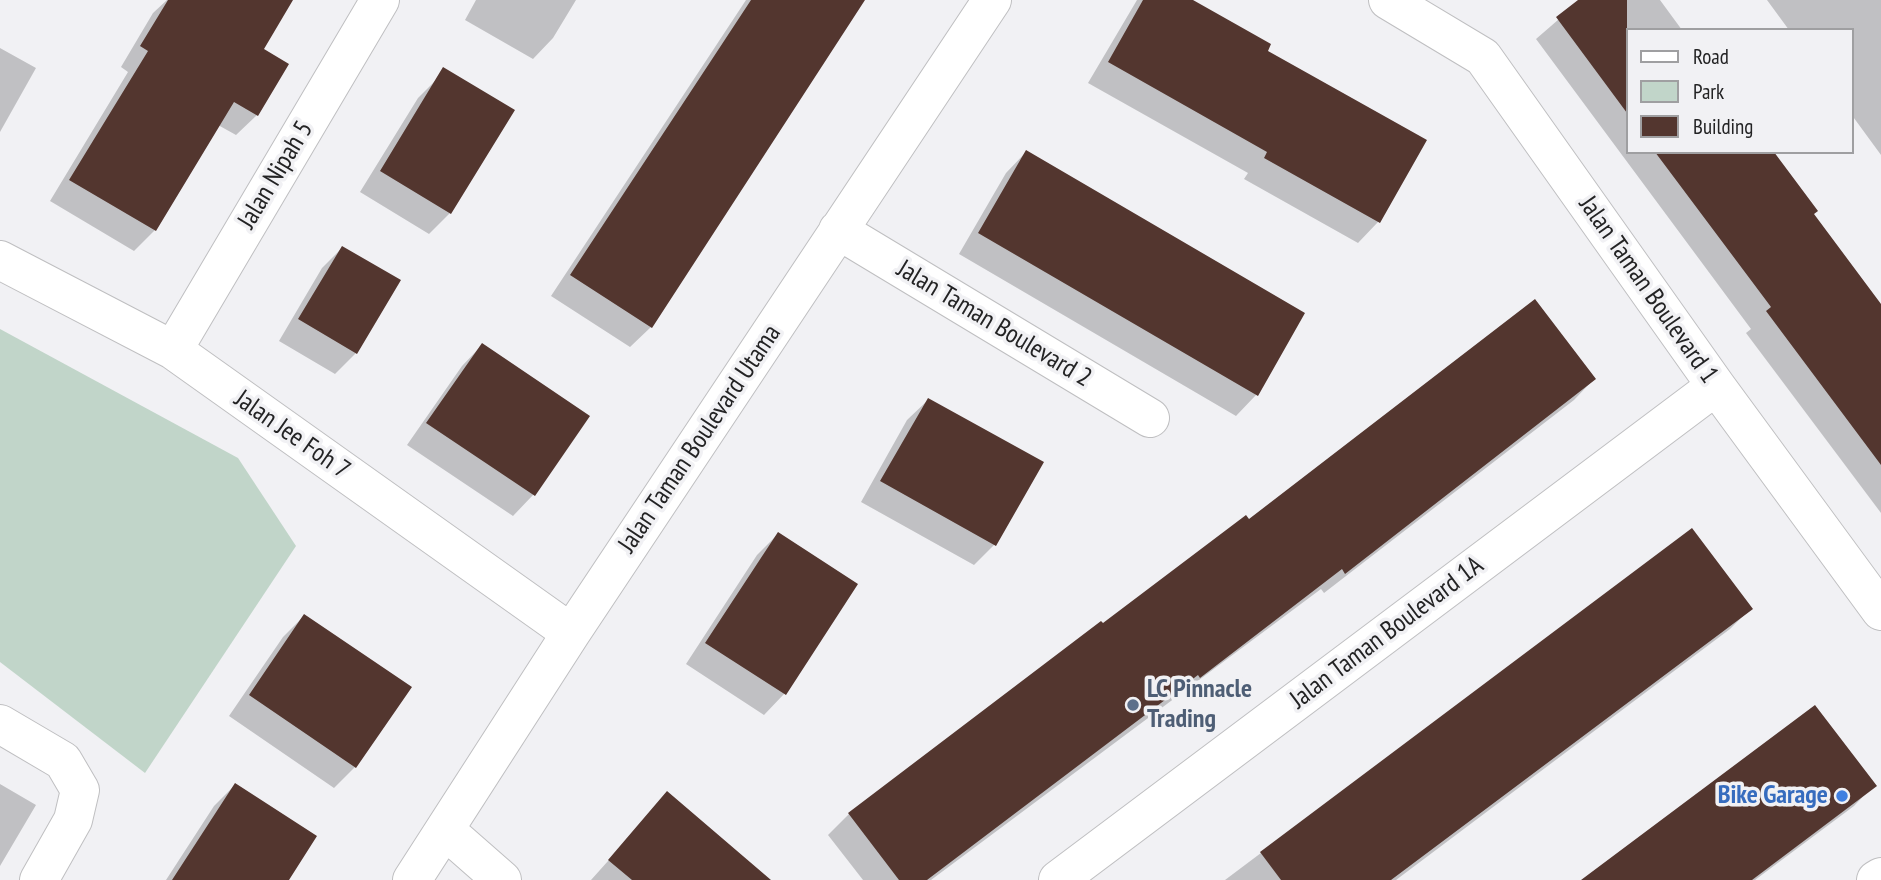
<!DOCTYPE html>
<style>
body{margin:0}
#map{position:relative;width:1881px;height:880px;overflow:hidden;background:#f1f1f4;font-family:"PT Sans Narrow",sans-serif}
canvas{display:block}
.legend{position:absolute;left:1626px;top:28px;width:228px;height:126px;box-sizing:border-box;background:#f1f1f4;border:2px solid #9f9fa1;margin:0;padding:9px 12px;list-style:none;font-size:21px;color:#232324}
.legend li{display:flex;align-items:center;gap:14px;height:35px}
.legend b{width:35px;border:2px solid #9f9fa1}
</style>
<div id="map">
<canvas width="1881" height="880"></canvas>
<ul class="legend">
<li><b style="height:9px;background:#fff"></b>Road</li>
<li><b style="height:19px;background:#c1d5c9"></b>Park</li>
<li><b style="height:19px;background:#53362f"></b>Building</li>
</ul>
</div>
<script>
const context = document.querySelector('canvas').getContext('2d');
context.lineJoin = 'round';
function fill(path, color) { context.fillStyle = color; context.fill(path, 'evenodd'); }
const toPath = rows => new Path2D(rows.map(r => 'M' + r).join(''));
function stroke(path, color, width, dash) { context.strokeStyle = color; context.lineWidth = width; context.lineCap = dash ? 'butt' : 'round'; context.setLineDash(dash || []); context.stroke(path); }
function drawText(font, color, halo, rows, align = 'center') {
  context.font = font + ' "PT Sans Narrow",sans-serif'; context.lineWidth = 7; context.setLineDash([]); context.textBaseline = 'middle'; context.strokeStyle = halo; context.fillStyle = color; for (const [text, x, y, turn = 0] of rows) {
    context.save(); context.translate(x, y); context.rotate((+turn || 0) * Math.PI / 180); context.textAlign = isNaN(turn) ? turn : align; if (halo) context.strokeText(text, 0, 0); context.fillText(text, 0, 0); context.restore();
  }
}
fill(toPath([
 [0,329,238,458,296,546,145,773,0,662]
]), '#c1d5c9');
fill(toPath([
 [167,0,291,0,261,50,257,115,236,135,218,125,155,230,134,251,50,201,128,72,121,67,153,13],
 [476,0,576,0,553,38,533,59,465,20],
 [746,0,863,0,651,327,630,347,551,296],
 [1137,0,1189,0,1265,51,1425,141,1378,222,1358,243,1244,179,1248,173,1088,83],
 [1581,0,1660,0,1682,30,1627,30,1627,152,1773,152,1812,215,1881,307,1881,513,1746,333,1751,329,1536,39],
 [1767,0,1881,0,1881,155,1851,114,1851,30,1789,30],
 [0,48,36,68,0,132],
 [439,77,450,213,429,234,360,192,418,98],
 [1026,152,1256,395,1236,416,959,254,1006,173],
 [342,248,399,281,356,353,335,374,279,341,322,268],
 [482,345,587,416,533,495,513,516,407,445,462,366],
 [1594,379,1574,400,1324,593,1321,589,931,880,863,880,828,835,849,814,1101,624,1103,626,1249,521],
 [928,400,995,544,974,565,861,502,907,420],
 [1691,530,1751,608,1730,629,1396,880,1225,880],
 [778,534,784,694,764,715,686,664,757,555],
 [304,616,355,767,334,788,229,716,283,637],
 [0,784,36,805,0,866],
 [235,785,286,880,166,880,214,806],
 [1874,785,1854,806,1755,880,1583,880],
 [668,794,762,880,591,880]
]), '#0003');
fill(toPath([
 [168,0,293,0,264,49,289,64,258,116,234,102,156,231,69,180,148,51,140,46],
 [751,0,865,0,652,328,570,275],
 [1143,0,1193,0,1271,44,1268,51,1427,140,1380,223,1264,158,1267,152,1108,62],
 [1578,0,1627,0,1627,113,1556,17],
 [443,67,515,110,451,214,380,171],
 [1026,150,1305,313,1258,396,978,233],
 [1655,152,1774,152,1818,211,1814,214,1881,304,1881,465,1766,311,1771,307],
 [342,246,401,280,357,354,298,319],
 [1535,299,1596,379,1345,574,1342,569,1200,678,1198,675,927,880,899,880,848,813,1101,621,1103,623,1246,515,1249,519],
 [482,343,590,416,535,496,426,423],
 [928,398,1044,462,996,546,880,481],
 [1692,528,1753,609,1391,880,1281,880,1260,852],
 [778,532,858,584,786,695,705,643],
 [304,614,412,687,356,768,249,695],
 [1815,705,1877,786,1752,880,1581,880],
 [235,783,317,836,289,880,172,880],
 [667,791,771,880,632,880,608,860]
]), '#53362f');
const minor = toPath([
 [1388,0,1483,57,1716,386,1881,611],
 [838,230,1150,418],
 [0,260,173,350,571,633],
 [173,350,380,0],
 [0,724,63,761,80,790,73,820,39,880],
 [445,830,502,880],
 [412,880,571,633,992,0],
 [1058,880,1716,386],
 [1876,880,1881,877]
]);
stroke(minor, '#bfbfc1', 40);
stroke(minor, '#fff', 38);
for (const [x, y, r, color] of [
 [1133,705,7,"#5c6f8a"],
 [1842,796,7,"#3f7fe0"]
]) { const dot = new Path2D(); dot.arc(x, y, r, 0, 2 * Math.PI); context.fillStyle = color; context.fill(dot); stroke(dot, '#f1f1f4', 2.5); }
drawText('26px', '#232324', '#f1f1f4', [
 ["Jalan Nipah 5",276,175,-59],
 ["Jalan Taman Boulevard 1",1648,290,55],
 ["Jalan Taman Boulevard 2",994,324,31],
 ["Jalan Jee Foh 7",292,435,35],
 ["Jalan Taman Boulevard Utama",700,439,-56],
 ["Jalan Taman Boulevard 1A",1387,633,-37]
]);
drawText('bold 26px', '#4e5e75', '#f1f1f4', [
 ["LC Pinnacle",1147,690],
 ["Trading",1147,720]
], 'left');
drawText('bold 26px', '#366cbe', '#f1f1f4', [
 ["Bike Garage",1828,796]
], 'right');
</script>
